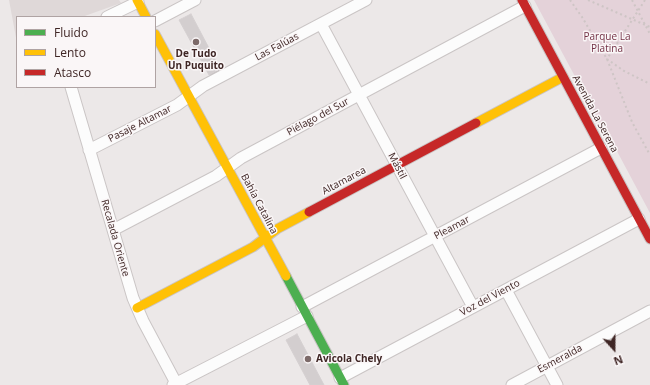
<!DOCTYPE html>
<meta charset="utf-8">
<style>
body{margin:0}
#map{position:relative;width:650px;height:385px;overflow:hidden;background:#ece8e8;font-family:"Open Sans",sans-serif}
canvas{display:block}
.legend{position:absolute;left:16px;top:16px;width:140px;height:72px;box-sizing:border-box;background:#faf6f7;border:1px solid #afa3a3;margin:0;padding:5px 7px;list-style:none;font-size:12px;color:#3f2625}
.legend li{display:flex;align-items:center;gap:8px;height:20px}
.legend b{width:20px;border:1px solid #afa3a3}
.north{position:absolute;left:594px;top:329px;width:40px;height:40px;-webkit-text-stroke:3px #faf6f7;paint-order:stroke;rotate:159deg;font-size:11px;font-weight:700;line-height:16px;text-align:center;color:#3f2625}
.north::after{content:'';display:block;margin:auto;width:14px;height:18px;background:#3f2625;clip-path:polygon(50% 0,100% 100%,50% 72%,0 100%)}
</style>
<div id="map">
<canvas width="650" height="385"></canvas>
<ul class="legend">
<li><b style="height:5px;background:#4caf50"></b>Fluido</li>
<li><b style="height:5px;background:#ffc107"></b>Lento</li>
<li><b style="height:5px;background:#c62828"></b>Atasco</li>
</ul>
<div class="north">N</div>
</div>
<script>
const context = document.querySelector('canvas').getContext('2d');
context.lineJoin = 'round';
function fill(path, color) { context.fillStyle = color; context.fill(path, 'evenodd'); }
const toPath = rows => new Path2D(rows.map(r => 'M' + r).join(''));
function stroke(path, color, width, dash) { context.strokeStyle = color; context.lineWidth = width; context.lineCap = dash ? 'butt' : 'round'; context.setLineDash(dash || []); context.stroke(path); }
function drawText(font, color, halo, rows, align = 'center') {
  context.font = font + ' "Open Sans",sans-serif'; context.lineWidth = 3; context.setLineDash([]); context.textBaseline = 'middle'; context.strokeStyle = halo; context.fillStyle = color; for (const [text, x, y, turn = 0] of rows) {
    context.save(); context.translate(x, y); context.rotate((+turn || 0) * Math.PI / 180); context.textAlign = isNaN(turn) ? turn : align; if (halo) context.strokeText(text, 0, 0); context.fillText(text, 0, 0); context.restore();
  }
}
fill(toPath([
 [9,0,119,0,121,3,82,17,17,17,17,43]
]), '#dfd8d8');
fill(toPath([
 [534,0,650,0,650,213,603,125,601,125]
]), '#e4d2d9');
fill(toPath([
 [195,23,224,77,214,82,210,74]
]), '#0003');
const building = toPath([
 [191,14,220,69,209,75,179,20,191,14],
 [297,334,324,385,310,385,286,340,297,334]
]);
fill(building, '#d3cecf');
stroke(building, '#d5d0d1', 1);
const street = toPath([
 [107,17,138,2],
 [155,21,195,0],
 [321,24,473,307],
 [71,87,133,298,143,321,176,383],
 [89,150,177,105,203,86,366,0],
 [113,230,216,176,241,158,525,6],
 [506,290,557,385],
 [302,307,601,148],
 [340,378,639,219],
 [173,385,307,316],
 [512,385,650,311]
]);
const fast = toPath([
 [286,276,344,385]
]);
const slow = toPath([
 [137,0,146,17],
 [155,34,286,276],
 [476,123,563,77],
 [137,308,253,247,277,229,309,212]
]);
const jam = toPath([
 [522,0,650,239],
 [309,212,476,123]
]);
stroke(street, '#cac5c5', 13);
stroke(fast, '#c9c4c4', 11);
stroke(slow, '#c9c4c4', 11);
stroke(jam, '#c9c4c4', 11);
stroke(toPath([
 [570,0,582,17,607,59,632,122,650,155],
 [588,0,650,27],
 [632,0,650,34],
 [645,0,607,59,624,71,650,84]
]), '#cec5c5', 2, [2, 3]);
stroke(street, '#fcfcfc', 11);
stroke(fast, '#4caf50', 9);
stroke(slow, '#ffc107', 9);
stroke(jam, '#c62828', 9);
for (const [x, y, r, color] of [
 [196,42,4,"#7c6a69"],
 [308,359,4,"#7c6a69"]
]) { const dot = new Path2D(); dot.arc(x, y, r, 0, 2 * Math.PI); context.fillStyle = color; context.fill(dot); stroke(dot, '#faf6f7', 1.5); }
drawText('10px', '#733246', '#faf6f7', [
 ["Parque La",607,37],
 ["Platina",607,49]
]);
drawText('10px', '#3f2625', '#faf6f7', [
 ["Las Falúas",277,47,-28],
 ["Avenida La Serena",595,114,62],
 ["Piélago del Sur",318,117,-28],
 ["Pasaje Altamar",140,124,-27],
 ["Mástil",397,166,62],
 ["Altamarea",344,181,-28],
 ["Bahía Catalina",259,204,62],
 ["Pleamar",452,228,-28],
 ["Recalada Oriente",115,238,74],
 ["Voz del Viento",490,298,-28],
 ["Esmeralda",560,359,-28]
]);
drawText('bold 10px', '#3f2625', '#faf6f7', [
 ["De Tudo",196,54],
 ["Un Puquito",196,66],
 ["Avicola Chely",316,359,"left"]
]);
</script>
